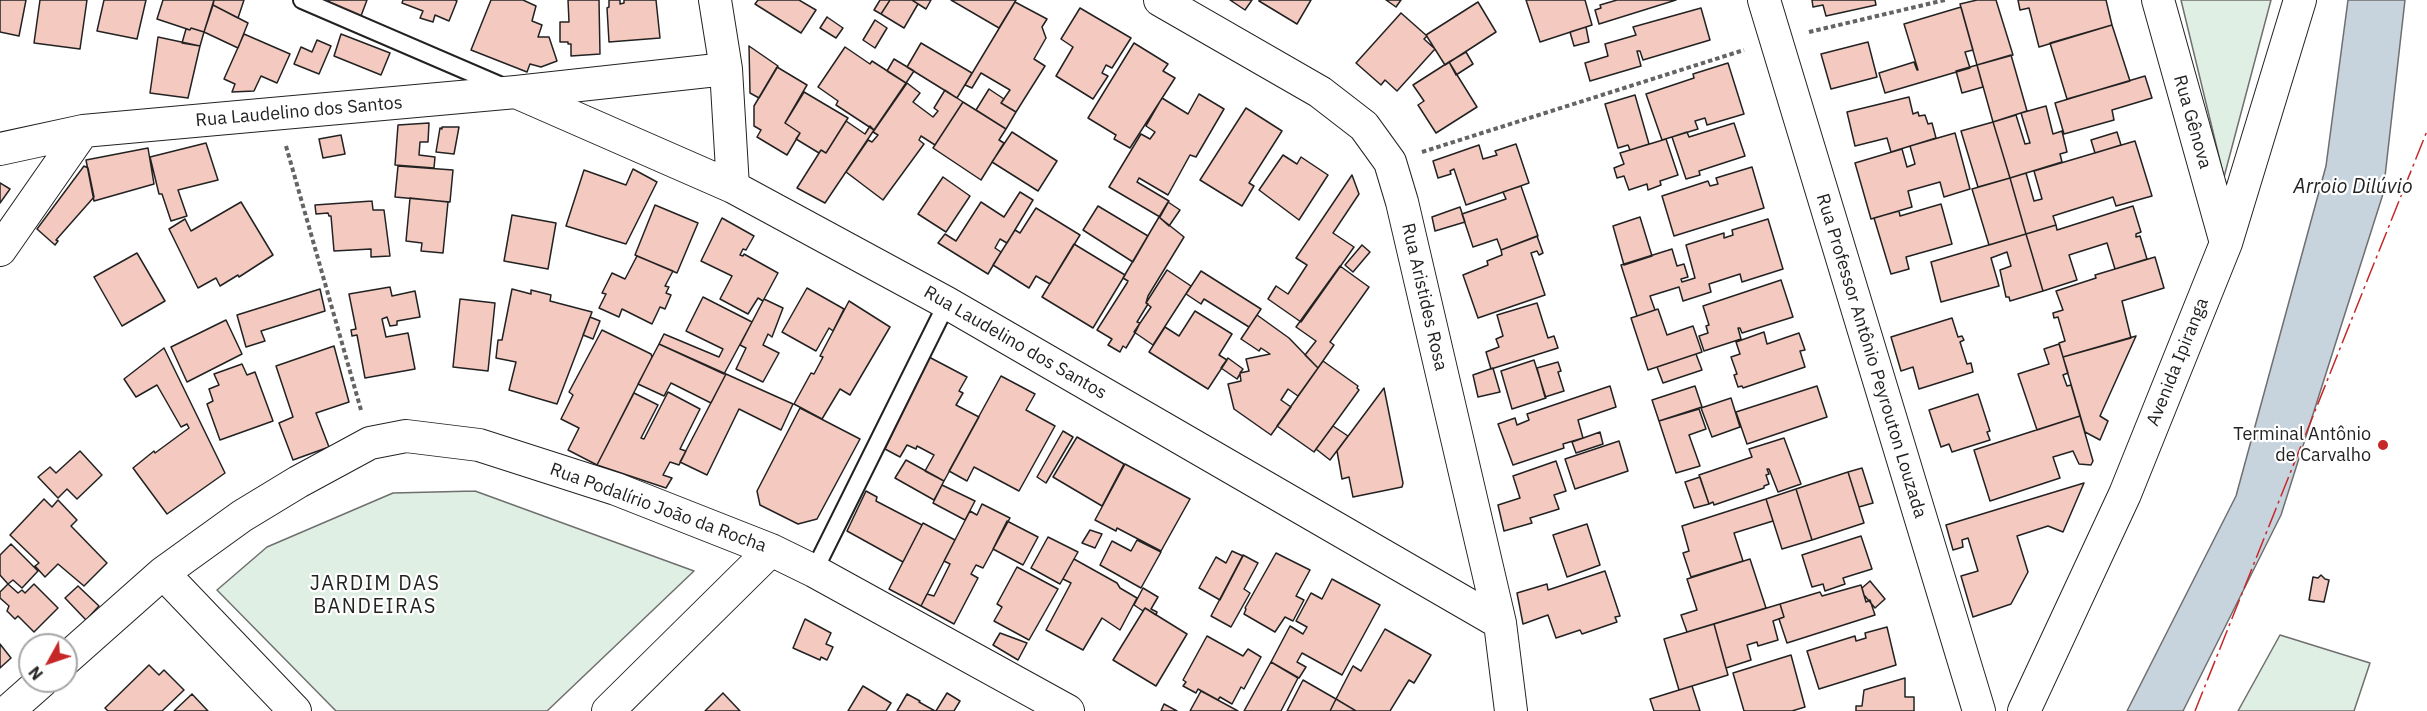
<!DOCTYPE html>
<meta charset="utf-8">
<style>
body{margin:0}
#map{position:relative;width:2427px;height:711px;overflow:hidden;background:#fff;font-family:"IBM Plex Sans",sans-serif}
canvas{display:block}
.north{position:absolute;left:18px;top:633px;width:60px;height:60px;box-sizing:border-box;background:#fff;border:2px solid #a7a7a7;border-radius:50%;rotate:230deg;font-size:16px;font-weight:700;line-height:24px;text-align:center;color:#222}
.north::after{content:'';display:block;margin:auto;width:21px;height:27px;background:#c62828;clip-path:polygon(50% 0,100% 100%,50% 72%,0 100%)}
</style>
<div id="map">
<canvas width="2427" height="711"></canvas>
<div class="north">N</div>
</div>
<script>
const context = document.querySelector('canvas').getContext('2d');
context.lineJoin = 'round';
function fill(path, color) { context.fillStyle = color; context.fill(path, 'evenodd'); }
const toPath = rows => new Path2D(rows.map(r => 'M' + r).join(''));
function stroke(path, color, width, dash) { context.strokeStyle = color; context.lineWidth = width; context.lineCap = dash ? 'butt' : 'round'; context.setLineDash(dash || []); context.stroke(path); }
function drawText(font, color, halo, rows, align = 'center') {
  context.font = font + ' "IBM Plex Sans",sans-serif'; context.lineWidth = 4.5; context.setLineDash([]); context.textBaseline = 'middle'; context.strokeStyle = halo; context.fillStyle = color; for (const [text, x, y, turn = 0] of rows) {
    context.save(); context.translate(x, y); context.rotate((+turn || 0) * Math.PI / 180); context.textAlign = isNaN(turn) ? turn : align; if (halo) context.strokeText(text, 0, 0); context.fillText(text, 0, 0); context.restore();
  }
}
const green = toPath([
 [2181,0,2271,0,2224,177,2181,0],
 [475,491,694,571,547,711,336,711,217,590,267,547,393,493,475,491],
 [2280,635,2370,663,2354,711,2238,711,2280,635]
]);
fill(green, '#e0efe3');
stroke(green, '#6f6f6f', 1.5);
const water = toPath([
 [2348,0,2405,0,2383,194,2281,515,2183,711,2127,711,2236,496,2326,166,2348,0]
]);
fill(water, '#c7d3dd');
stroke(water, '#6f6f6f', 1.5);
const building = toPath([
 [0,0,26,0,19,36,0,32,0,0],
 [40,0,87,0,80,49,34,43,40,0],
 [104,0,146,0,137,39,97,31,104,0],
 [163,0,214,0,204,32,191,28,190,30,157,19,163,0],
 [214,0,244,0,238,18,213,5,214,0],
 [329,0,367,0,361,16,328,3,329,0],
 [403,0,455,0,457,1,449,21,435,15,433,22,420,18,423,11,402,3,403,0],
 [491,0,523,0,536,6,532,21,542,25,538,37,549,37,557,61,541,67,530,64,527,72,471,50,491,0],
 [568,0,599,0,600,54,571,56,571,44,568,44,568,42,560,42,560,22,569,22,568,0],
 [609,0,620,0,620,4,624,3,624,0,656,0,660,38,609,42,607,8,609,7,609,0],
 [758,0,799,0,816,10,801,33,755,4,758,0],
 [880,0,890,0,881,14,874,10,880,0],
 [890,0,912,0,918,4,904,28,881,14,890,0],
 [912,0,931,0,926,9,912,0],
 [951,0,1016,0,999,28,951,0],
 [1230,0,1252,0,1245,10,1230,0],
 [1311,0,1297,24,1259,1,1259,0,1311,0],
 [1386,0,1401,0,1396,7,1386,0],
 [1526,0,1585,0,1592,25,1540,42,1526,0],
 [1617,0,1676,0,1599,24,1595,10,1601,8,1600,5,1617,0],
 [1812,0,1875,0,1876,5,1826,16,1823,5,1813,7,1812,0],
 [1977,0,1996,0,2013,55,1977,65,1960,4,1977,0],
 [2018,0,2106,0,2112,25,2039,47,2029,8,2020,10,2018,0],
 [1015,2,1047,19,1042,27,1046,38,1034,59,1045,66,1016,112,1001,103,1010,90,981,73,972,88,965,85,1015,2],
 [1478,2,1496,32,1445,65,1426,35,1478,2],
 [213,5,248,23,238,48,204,32,213,5],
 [1961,7,1973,50,1965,52,1970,68,1885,93,1879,73,1914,62,1917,70,1918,70,1904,24,1961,7],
 [1080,8,1131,38,1112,68,1106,65,1102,73,1108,76,1093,99,1056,76,1073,47,1061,39,1080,8],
 [1701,8,1710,40,1643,60,1640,51,1637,51,1641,66,1590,81,1585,63,1608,56,1605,44,1636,35,1633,27,1701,8],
 [1401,13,1427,36,1424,39,1435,49,1397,91,1385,80,1381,85,1356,63,1401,13],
 [827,17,843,28,836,38,820,28,827,17],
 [875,20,887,28,875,48,863,40,875,20],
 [2112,25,2130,81,2067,99,2050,43,2112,25],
 [1586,27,1589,42,1574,46,1570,32,1586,27],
 [191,28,204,32,200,46,182,43,186,29,190,30,191,28],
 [244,34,290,54,277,83,261,76,254,91,232,92,235,84,224,79,244,34],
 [341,34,390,53,381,75,334,56,341,34],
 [158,37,200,46,188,98,150,93,158,37],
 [317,40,331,46,319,74,294,64,301,47,312,52,317,40],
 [1868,42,1877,77,1831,89,1821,54,1868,42],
 [921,43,972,73,957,98,907,67,921,43],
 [1134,43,1168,64,1163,71,1175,78,1130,148,1114,139,1116,135,1088,118,1134,43],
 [749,46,778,66,759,98,750,93,749,46],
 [845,47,870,64,872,61,906,83,874,130,836,105,838,101,818,87,845,47],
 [1466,52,1473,64,1456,75,1449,62,1466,52],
 [2011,55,2027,111,1993,122,1977,65,2011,55],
 [894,59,914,71,906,83,887,71,894,59],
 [1449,62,1477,107,1436,133,1418,105,1424,101,1413,85,1449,62],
 [1728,63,1744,114,1707,125,1705,118,1695,121,1698,129,1662,140,1646,94,1694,78,1693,74,1728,63],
 [1977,65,1983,87,1962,93,1956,71,1977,65],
 [777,67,807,85,785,123,800,133,787,155,757,137,761,130,754,126,754,106,777,67],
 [2145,76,2152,98,2112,110,2114,120,2064,134,2055,103,2145,76],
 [907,83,920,93,913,102,933,117,938,111,934,108,945,90,963,102,935,145,921,136,919,140,924,144,883,200,846,172,868,140,872,142,878,135,873,132,907,83],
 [989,89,1004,99,1001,103,1016,112,1006,129,976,110,989,89],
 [804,92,848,118,826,153,821,150,819,153,796,139,800,133,785,123,804,92],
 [1199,94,1224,109,1196,157,1190,155,1168,195,1139,178,1137,182,1169,201,1160,217,1109,187,1141,134,1150,139,1155,132,1146,126,1162,98,1188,114,1199,94],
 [1635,95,1649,144,1630,150,1628,145,1618,148,1605,104,1635,95],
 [1909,97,1913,114,1918,112,1919,116,1925,115,1928,124,1932,123,1936,138,1891,152,1887,138,1855,146,1847,112,1909,97],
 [963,102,1006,129,999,140,1004,143,981,180,933,148,963,102],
 [2046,106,2053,134,2062,131,2067,152,2060,154,2062,162,2010,178,1993,122,2016,115,2025,144,2030,143,2021,113,2046,106],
 [1246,108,1282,131,1249,183,1254,186,1242,206,1200,180,1246,108],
 [846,121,865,134,870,126,874,130,825,203,797,188,821,150,826,153,846,121],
 [1993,122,2010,178,1978,187,1961,131,1993,122],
 [429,123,428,142,420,142,419,155,435,157,434,168,395,165,398,125,429,123],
 [1734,123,1745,156,1699,171,1700,175,1686,179,1672,137,1687,132,1689,137,1734,123],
 [442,127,459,127,454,154,436,152,440,128,442,129,442,127],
 [1012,132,1057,161,1038,191,992,162,1012,132],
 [2117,132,2121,145,2095,153,2091,140,2117,132],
 [1955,133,1970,189,1944,197,1940,182,1908,191,1912,207,1871,219,1855,163,1902,149,1907,167,1915,164,1910,146,1955,133],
 [341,135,345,154,323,158,319,139,341,135],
 [1666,139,1678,175,1660,181,1661,185,1648,190,1647,184,1629,190,1624,176,1617,178,1614,168,1624,164,1620,153,1666,139],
 [2135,141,2152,196,2116,206,2113,197,2053,216,2056,225,2026,234,2010,178,2026,173,2034,201,2042,199,2034,171,2135,141],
 [206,143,218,180,178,190,187,216,171,221,162,194,159,194,150,157,206,143],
 [1516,144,1529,183,1466,205,1454,169,1450,171,1451,174,1438,178,1433,161,1479,145,1483,159,1497,155,1495,151,1516,144],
 [148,148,154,184,94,201,86,160,148,148],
 [1283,155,1297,164,1301,157,1328,175,1299,220,1259,190,1283,155],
 [84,166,88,168,94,197,56,240,58,241,55,245,37,229,84,166],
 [398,166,453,170,450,202,395,197,398,166],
 [1752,167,1764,208,1674,236,1662,196,1708,181,1710,186,1718,184,1716,178,1752,167],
 [633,169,657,182,626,244,566,226,584,170,626,185,633,169],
 [1352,175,1359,194,1333,233,1354,247,1301,322,1268,299,1276,286,1288,294,1307,265,1296,258,1352,175],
 [943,177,970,196,946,232,918,214,943,177],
 [2010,178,2026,234,1989,245,1972,189,2010,178],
 [0,183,10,189,0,203,0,183],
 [1521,186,1538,236,1501,250,1497,239,1473,247,1462,214,1506,199,1503,192,1521,186],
 [1020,192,1033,200,1007,243,1000,239,995,248,1001,252,988,274,938,243,945,234,956,241,981,202,1004,217,1020,192],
 [410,198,448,202,443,253,421,251,422,243,406,241,410,198],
 [372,201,373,210,384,210,390,256,371,257,371,249,334,251,331,216,329,216,328,213,316,214,315,205,372,201],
 [241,202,273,255,239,277,238,275,220,286,216,278,198,288,169,229,185,219,191,231,241,202],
 [1168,202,1180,210,1169,226,1159,217,1168,202],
 [1941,204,1952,244,1906,257,1909,269,1891,274,1874,218,1899,211,1900,216,1941,204],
 [655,205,698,223,677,273,635,255,655,205],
 [1098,206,1148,236,1133,262,1083,230,1098,206],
 [2133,206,2141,232,2136,234,2136,237,2140,236,2147,259,2115,269,2107,243,2069,255,2077,280,2043,291,2026,234,2056,225,2057,230,2133,206],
 [1460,207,1465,222,1435,231,1432,217,1460,207],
 [1036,208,1080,235,1050,284,1036,276,1029,288,993,265,1015,230,1020,233,1036,208],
 [512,215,556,223,548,269,504,261,512,215],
 [1159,217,1184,237,1148,296,1146,303,1148,304,1137,322,1140,323,1135,333,1126,348,1123,346,1120,352,1108,345,1112,339,1097,330,1127,283,1128,281,1123,278,1159,217],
 [1640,217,1652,256,1624,265,1613,226,1640,217],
 [722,218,754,236,746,250,743,249,740,255,743,256,744,254,778,273,763,301,758,298,748,314,720,299,732,276,701,261,722,218],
 [1768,219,1783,269,1742,282,1740,274,1709,284,1711,292,1683,301,1679,287,1650,296,1655,310,1637,316,1621,265,1672,249,1677,266,1684,264,1688,277,1681,279,1682,282,1695,278,1686,245,1724,233,1724,238,1733,235,1732,230,1768,219],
 [2026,234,2043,291,2010,301,2009,297,2006,297,2000,270,2011,266,2007,252,1991,258,1999,286,1941,302,1931,262,2026,234],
 [1537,236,1543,253,1539,255,1537,251,1531,253,1545,295,1478,318,1463,275,1488,265,1487,261,1502,255,1501,250,1537,236],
 [1074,244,1125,275,1093,328,1042,297,1074,244],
 [1362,245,1370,252,1353,272,1345,265,1362,245],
 [137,253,165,301,122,326,94,277,137,253],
 [637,256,673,271,665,286,669,287,666,293,671,295,665,309,660,307,652,324,622,309,619,317,599,308,606,294,602,293,612,273,625,279,637,256],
 [2155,257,2164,288,2122,301,2131,338,2063,357,2059,343,2065,341,2058,317,2054,318,2053,313,2063,310,2056,291,2096,278,2095,275,2155,257],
 [1340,266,1369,287,1330,342,1334,345,1318,368,1305,355,1316,341,1296,327,1340,266],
 [1167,270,1191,286,1153,345,1134,332,1151,307,1146,303,1167,270],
 [1201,271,1261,309,1249,327,1204,299,1201,304,1186,294,1201,271],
 [1781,280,1793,317,1742,333,1740,328,1738,328,1741,339,1704,351,1699,336,1708,333,1706,326,1709,325,1703,306,1781,280],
 [390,287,392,296,415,291,420,317,397,321,397,325,390,326,387,317,382,319,386,337,408,333,415,369,365,378,357,335,352,336,351,330,356,329,349,294,390,287],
 [807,288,844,309,833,331,829,328,816,351,782,332,807,288],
 [320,289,325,311,261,331,265,341,246,347,237,315,320,289],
 [512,289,531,294,531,290,551,295,550,301,592,312,557,404,509,390,516,362,496,358,498,340,502,340,512,289],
 [703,297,752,322,724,374,659,344,664,334,719,357,723,349,686,331,703,297],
 [460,299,495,303,488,371,453,367,460,299],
 [764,299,783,308,772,337,768,334,763,345,779,353,763,382,736,369,746,348,740,345,764,299],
 [849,301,890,327,850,395,840,389,822,419,794,404,811,373,814,374,823,357,820,356,849,301],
 [1537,303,1548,338,1554,336,1558,348,1491,369,1486,352,1499,347,1496,339,1503,336,1497,315,1537,303],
 [1658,309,1667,335,1693,326,1702,352,1648,370,1631,318,1658,309],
 [1195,311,1232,334,1219,355,1227,360,1208,389,1149,352,1165,327,1179,336,1195,311],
 [1257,315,1289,338,1318,368,1298,396,1288,389,1281,400,1291,407,1271,435,1234,409,1228,384,1241,381,1240,374,1237,379,1221,368,1228,358,1243,369,1240,373,1249,371,1246,359,1270,354,1261,348,1259,351,1241,339,1257,315],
 [590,317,600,321,593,339,583,335,590,317],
 [1952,318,1958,337,1962,336,1964,340,1960,342,1967,364,1971,363,1973,372,1919,389,1913,367,1901,371,1891,337,1952,318],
 [226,320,242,354,187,382,171,347,226,320],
 [602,330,651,354,652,357,597,465,568,450,579,428,561,419,573,395,569,392,602,330],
 [1764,332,1767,344,1799,333,1805,350,1800,351,1805,367,1743,388,1742,386,1738,387,1734,375,1737,374,1731,357,1740,354,1736,342,1764,332],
 [2136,336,2100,416,2108,421,2100,440,2085,432,2063,357,2136,336],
 [659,344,726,374,711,403,671,383,664,396,638,384,659,344],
 [2059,344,2068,373,2063,375,2067,386,2071,385,2080,416,2037,430,2018,374,2049,364,2044,349,2059,344],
 [334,346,349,402,316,413,329,447,293,460,279,423,293,417,276,366,334,346],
 [164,348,225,473,167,514,133,468,154,451,155,453,189,428,187,424,181,427,157,385,136,397,124,379,164,348],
 [1696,354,1702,370,1663,383,1657,367,1696,354],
 [929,357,967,377,959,391,963,393,956,405,979,417,944,481,925,471,934,455,917,446,916,449,907,445,900,457,885,449,929,357],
 [1534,360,1546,398,1512,409,1501,371,1534,360],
 [1323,361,1358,386,1357,388,1359,390,1314,452,1277,426,1323,361],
 [1558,362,1561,371,1558,372,1564,391,1545,397,1537,368,1558,362],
 [242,364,247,375,255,372,273,421,220,440,207,404,213,401,209,389,219,385,214,374,242,364],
 [1493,368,1500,392,1478,397,1473,375,1493,368],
 [726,374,793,404,781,430,739,409,707,475,680,462,726,374],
 [1001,376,1035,394,1026,410,1055,426,1019,491,974,467,967,481,949,471,1001,376],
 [1610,386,1616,407,1578,420,1583,438,1563,444,1564,448,1513,465,1498,424,1515,418,1517,425,1529,420,1527,414,1610,386],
 [1695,386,1702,407,1659,421,1652,400,1695,386],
 [1817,386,1827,417,1747,444,1736,412,1817,386],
 [1384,388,1403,483,1402,487,1353,497,1349,477,1342,479,1337,451,1384,388],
 [668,392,700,409,680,449,686,451,679,465,670,462,663,475,672,478,666,488,597,465,634,393,658,405,641,438,644,439,668,392],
 [1978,394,1990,431,1987,432,1990,440,1952,452,1949,444,1941,447,1929,410,1978,394],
 [1731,398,1740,427,1712,437,1701,408,1731,398],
 [800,408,860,439,817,519,798,524,760,505,757,491,800,408],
 [1699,409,1706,429,1689,435,1700,466,1676,473,1659,421,1699,409],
 [2080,416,2093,461,2091,465,2079,464,2073,451,2053,457,2060,478,1990,501,1974,450,2080,416],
 [1333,426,1348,436,1330,460,1316,449,1333,426],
 [1063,431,1073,437,1046,483,1037,477,1063,431],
 [1600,432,1603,444,1576,453,1572,442,1600,432],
 [1077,437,1124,464,1102,506,1053,477,1077,437],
 [1784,438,1801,484,1778,492,1769,469,1767,469,1769,474,1766,475,1769,484,1764,486,1764,488,1714,505,1713,502,1709,504,1699,475,1752,457,1749,449,1784,438],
 [1619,441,1628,471,1575,489,1565,459,1619,441],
 [80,451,102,475,77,499,67,489,58,498,38,477,50,467,56,473,80,451],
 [906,460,944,481,934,500,895,478,906,460],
 [1556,461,1566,491,1554,495,1559,509,1530,518,1532,523,1504,531,1498,505,1520,498,1513,476,1556,461],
 [1125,464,1190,499,1161,551,1117,528,1116,531,1095,520,1125,464],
 [1862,468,1873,503,1859,507,1848,472,1862,468],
 [1848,472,1864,523,1812,540,1796,489,1848,472],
 [1700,477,1709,504,1694,508,1685,482,1700,477],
 [2084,483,2063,532,2048,526,2017,536,2028,572,2011,604,1973,617,1961,576,1978,571,1968,538,1962,540,1963,547,1953,550,1946,525,2084,483],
 [942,485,975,501,965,520,933,503,942,485],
 [1796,489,1812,540,1782,549,1766,499,1796,489],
 [866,491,877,497,876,501,922,525,903,562,847,531,866,491],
 [44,499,52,507,58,500,77,520,71,526,107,563,84,586,58,564,45,577,35,566,39,563,10,535,44,499],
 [1766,499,1773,521,1734,533,1743,561,1691,577,1683,553,1689,551,1682,526,1766,499],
 [982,504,1010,518,983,568,976,565,971,574,978,578,954,624,921,606,927,594,934,596,950,564,944,561,970,511,977,515,982,504],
 [1007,521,1038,537,1023,565,993,549,1007,521],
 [923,523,955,540,921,606,889,589,923,523],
 [1587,524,1600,565,1567,577,1553,535,1587,524],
 [1090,530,1102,534,1095,548,1082,543,1090,530],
 [1861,536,1872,569,1843,578,1845,584,1825,591,1823,584,1812,587,1802,555,1861,536],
 [1048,537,1078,552,1060,584,1031,568,1048,537],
 [1137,540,1161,552,1141,588,1100,565,1112,541,1131,551,1137,540],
 [11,544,38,571,22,588,13,580,8,584,0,575,0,555,11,544],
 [1232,551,1243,556,1220,600,1199,588,1216,557,1226,563,1232,551],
 [1276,553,1310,570,1296,596,1304,600,1293,621,1285,617,1275,632,1244,614,1246,609,1245,608,1276,553],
 [1243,555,1258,563,1244,589,1250,593,1231,627,1211,616,1243,555],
 [1074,559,1117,583,1120,588,1137,598,1120,630,1102,618,1083,650,1046,630,1071,583,1063,579,1074,559],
 [1750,559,1766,608,1687,632,1681,615,1697,610,1687,579,1750,559],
 [1017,567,1058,589,1029,640,994,621,1002,607,997,604,1017,567],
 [1605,571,1620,616,1615,617,1617,622,1582,634,1580,630,1556,638,1548,615,1523,624,1517,593,1547,584,1548,590,1605,571],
 [2321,575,2325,579,2329,580,2324,602,2309,600,2313,577,2318,578,2321,575],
 [1332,579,1380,605,1342,675,1302,653,1297,662,1306,667,1299,678,1271,662,1290,626,1303,634,1307,627,1296,621,1311,593,1322,599,1332,579],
 [1870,581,1885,599,1875,608,1864,595,1862,588,1870,581],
 [8,584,18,593,22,590,25,593,34,584,58,608,34,632,18,616,15,619,7,611,9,606,0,598,0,592,8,584],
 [1861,585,1866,602,1870,600,1875,615,1787,643,1779,619,1784,617,1780,604,1820,592,1822,596,1861,585],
 [78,586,99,606,86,620,65,598,78,586],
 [1143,588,1158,597,1151,609,1157,612,1156,615,1145,608,1143,611,1134,605,1143,588],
 [1780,604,1784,617,1773,621,1778,640,1758,646,1757,642,1747,645,1751,660,1726,668,1714,624,1780,604],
 [1145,608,1187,634,1156,686,1113,660,1145,608],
 [805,619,831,633,826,644,833,647,827,660,821,657,820,660,793,648,805,619],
 [1714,624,1728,675,1679,690,1664,639,1714,624],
 [1887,627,1896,665,1819,689,1807,651,1855,636,1856,641,1866,638,1865,633,1887,627],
 [1385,629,1431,655,1414,683,1409,680,1390,711,1356,711,1336,699,1353,666,1361,671,1385,629],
 [1000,633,1027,643,1018,660,993,645,1000,633],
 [1207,636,1243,656,1248,649,1261,657,1244,689,1241,687,1232,704,1220,697,1218,700,1198,689,1196,693,1183,686,1186,682,1183,680,1207,636],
 [0,644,11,658,0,668,0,644],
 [1791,655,1805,707,1792,711,1744,711,1733,673,1791,655],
 [1271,662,1298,678,1281,711,1244,711,1271,662],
 [149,665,159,675,164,670,184,690,162,711,108,711,105,708,149,665],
 [1905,678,1905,697,1914,697,1914,711,1856,711,1856,706,1862,706,1864,690,1905,678],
 [1303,680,1336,699,1330,711,1287,711,1303,680],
 [863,686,891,703,886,711,848,711,863,686],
 [1692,686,1700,711,1654,711,1650,699,1692,686],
 [1201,691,1238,711,1190,711,1201,691],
 [723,693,740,711,705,711,723,693],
 [947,693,960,701,954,711,936,711,947,693],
 [192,694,208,711,174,711,192,694],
 [907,694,920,701,919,702,935,711,897,711,907,694],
 [1336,699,1356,711,1330,711,1336,699],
 [1164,704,1177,711,1161,711,1164,704]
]);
fill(building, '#f3c9c0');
stroke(building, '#222', 1.5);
const lane = toPath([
 [302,0,504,87],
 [814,571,947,303]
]);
const street = toPath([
 [715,0,726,69,733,187],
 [1160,0,1320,92,1364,126,1390,162,1402,202,1500,623,1511,711],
 [1764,0,1979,711],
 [2158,0,2226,243],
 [516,92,733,187,947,303,1500,623],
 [0,149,83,131,516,92,726,69],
 [0,250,83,131],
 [163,573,295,711],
 [66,659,163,573,242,516,298,482,370,443,406,436,479,445,616,489,771,550,814,571,1068,711],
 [8,711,42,681],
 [608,711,771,550],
 [2024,711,2125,494,2226,243,2300,0]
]);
stroke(lane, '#222', 20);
stroke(street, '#222', 34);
stroke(toPath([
 [1809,32,1945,0],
 [286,146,361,410],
 [1422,152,1744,50]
]), '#646464', 4, [4.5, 3]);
stroke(lane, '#fff', 16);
stroke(street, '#fff', 32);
stroke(toPath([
 [2195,711,2427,131]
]), '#c62828', 1.5, [21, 4.5, 3, 4.5]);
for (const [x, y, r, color] of [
 [2383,445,6,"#c62828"]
]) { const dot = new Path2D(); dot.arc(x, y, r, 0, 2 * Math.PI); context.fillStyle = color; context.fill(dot); stroke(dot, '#fff', 2); }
drawText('18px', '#222', '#fff', [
 ["Rua Laudelino dos Santos",299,112,-5],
 ["Rua Gênova",2192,122,74],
 ["Rua Aristides Rosa",1424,297,77],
 ["Rua Laudelino dos Santos",1015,343,30],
 ["Rua Professor Antônio Peyrouton Louzada",1871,356,73],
 ["Avenida Ipiranga",2178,362,-68],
 ["Rua Podalírio João da Rocha",658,508,20]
]);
drawText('18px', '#222', '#fff', [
 ["Terminal Antônio",2371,435],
 ["de Carvalho",2371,456]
], 'right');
drawText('italic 20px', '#222', '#fff', [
 ["Arroio Dilúvio",2353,187]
]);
context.letterSpacing = '1.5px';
drawText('20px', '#222', '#fff', [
 ["JARDIM DAS",375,584],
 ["BANDEIRAS",375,607]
]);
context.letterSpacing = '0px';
</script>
